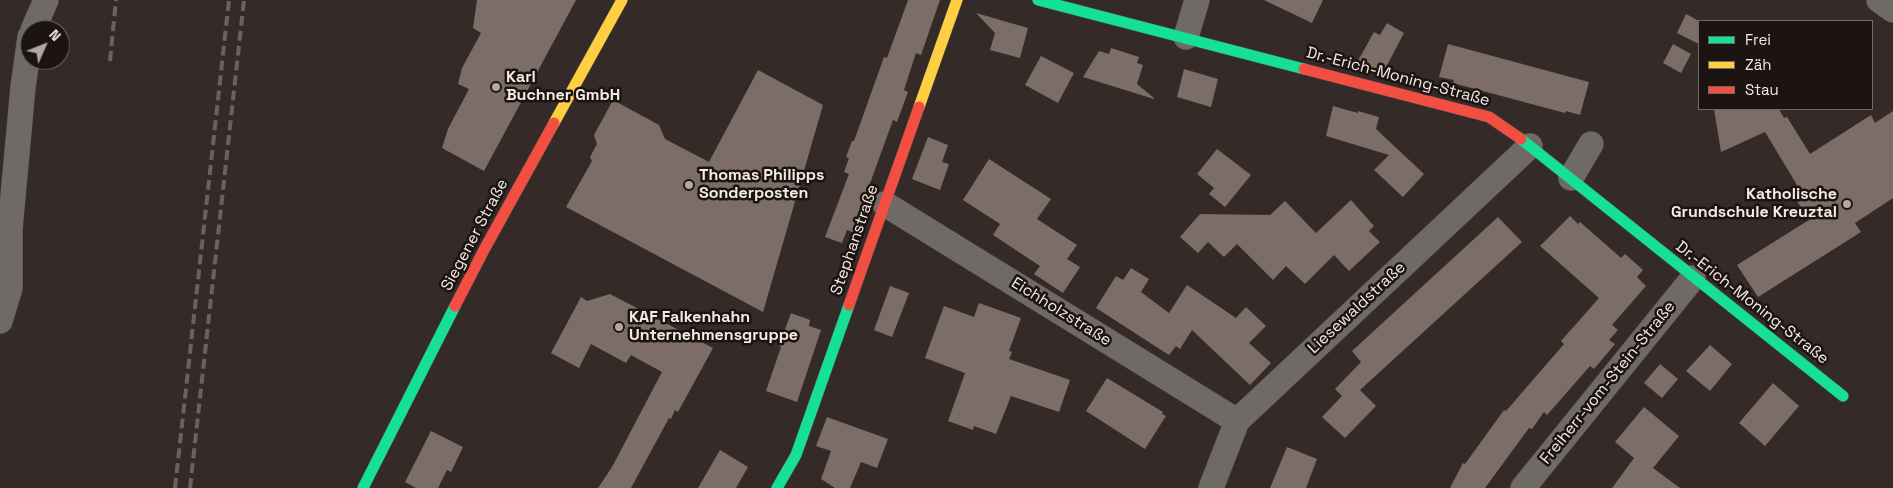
<!DOCTYPE html>
<meta charset="utf-8">
<style>
body{margin:0}
#map{position:relative;width:1893px;height:488px;overflow:hidden;background:#342b28;font-family:"Space Grotesk",sans-serif}
canvas{display:block}
.legend{position:absolute;left:1698px;top:20px;width:175px;height:90px;box-sizing:border-box;background:#1b1411;border:1px solid #726a66;margin:0;padding:6px 9px;list-style:none;font-size:15px;color:#f5eae5}
.legend li{display:flex;align-items:center;gap:10px;height:25px}
.legend b{width:25px;border:1px solid #726a66}
.north{position:absolute;left:20px;top:20px;width:50px;height:50px;box-sizing:border-box;background:#1b1411;border:1px solid #726a66;border-radius:50%;rotate:46deg;font-size:14px;font-weight:700;line-height:20px;text-align:center;color:#f5eae5}
.north::after{content:'';display:block;margin:auto;width:18px;height:22px;background:#b1a7a3;clip-path:polygon(50% 0,100% 100%,50% 72%,0 100%)}
</style>
<div id="map">
<canvas width="1893" height="488"></canvas>
<ul class="legend">
<li><b style="height:6px;background:#16e098"></b>Frei</li>
<li><b style="height:6px;background:#ffcf43"></b>Zäh</li>
<li><b style="height:6px;background:#f24e42"></b>Stau</li>
</ul>
<div class="north">N</div>
</div>
<script>
const context = document.querySelector('canvas').getContext('2d');
context.lineJoin = 'round';
function fill(path, color) { context.fillStyle = color; context.fill(path, 'evenodd'); }
const toPath = rows => new Path2D(rows.map(r => 'M' + r).join(''));
function stroke(path, color, width, dash) { context.strokeStyle = color; context.lineWidth = width; context.lineCap = dash ? 'butt' : 'round'; context.setLineDash(dash || []); context.stroke(path); }
function drawText(font, color, halo, rows, align = 'center') {
  context.font = font + ' "Space Grotesk",sans-serif'; context.lineWidth = 5; context.setLineDash([]); context.textBaseline = 'middle'; context.strokeStyle = halo; context.fillStyle = color; for (const [text, x, y, turn = 0] of rows) {
    context.save(); context.translate(x, y); context.rotate((+turn || 0) * Math.PI / 180); context.textAlign = isNaN(turn) ? turn : align; if (halo) context.strokeText(text, 0, 0); context.fillText(text, 0, 0); context.restore();
  }
}
fill(toPath([
 [477,0,576,0,484,171,442,148,448,129,469,89,458,84,462,68,481,33,473,28],
 [908,0,940,0,921,55,916,53,904,90,908,92,897,122,893,120,864,200,869,202,858,234,847,230,842,243,825,237,849,174,844,172,849,158,846,157,852,141,854,141,884,57,887,58],
 [1264,0,1323,0,1312,23],
 [976,13,1028,28,1020,58,990,50,995,33],
 [1686,14,1699,21,1699,44,1677,33],
 [1387,23,1404,33,1383,73,1355,66,1374,32,1380,35],
 [1448,44,1589,82,1580,115,1566,111,1565,113,1453,83,1454,80,1439,77],
 [1673,44,1691,54,1681,73,1663,63],
 [1111,48,1139,57,1137,63,1143,65,1137,84,1154,98,1154,99,1083,77,1099,51,1109,54],
 [1041,56,1074,73,1058,103,1025,85],
 [1184,69,1218,79,1211,107,1177,97],
 [758,70,823,105,763,312,566,207,592,161,590,157,597,144,594,135,613,100,659,125,665,139,709,162],
 [1333,106,1358,113,1358,111,1379,117,1376,129,1424,174,1403,197,1374,170,1389,155,1326,136],
 [1714,109,1779,109,1784,118,1787,117,1810,154,1871,115,1875,123,1893,111,1893,198,1855,223,1861,232,1758,297,1737,265,1809,220,1790,190,1797,185,1765,132,1721,152],
 [928,137,948,145,942,162,949,164,940,190,912,179],
 [1217,149,1251,175,1225,207,1209,194,1214,188,1197,174],
 [989,159,1051,199,1037,219,1077,245,1067,259,1080,267,1063,293,1034,274,1040,266,993,235,1000,224,963,200],
 [1351,200,1374,226,1369,231,1380,242,1349,271,1334,255,1305,284,1286,266,1273,280,1237,244,1224,257,1208,242,1198,253,1180,237,1200,214,1270,215,1285,201,1316,233],
 [1570,216,1578,224,1580,222,1621,258,1625,254,1643,270,1637,277,1646,286,1612,325,1618,330,1609,340,1615,344,1594,369,1590,366,1547,415,1544,412,1532,429,1529,428,1485,488,1450,488,1463,463,1465,464,1504,410,1506,411,1564,344,1561,341,1599,298,1540,246],
 [1498,217,1522,242,1360,390,1376,406,1345,438,1322,417,1342,396,1335,389,1361,362,1352,351],
 [1131,268,1149,279,1141,292,1169,313,1187,285,1236,318,1246,307,1266,326,1249,343,1271,363,1250,385,1192,330,1180,349,1176,346,1169,355,1096,308,1116,276,1123,280],
 [890,286,909,293,892,337,874,330],
 [610,294,713,348,678,412,675,410,671,419,669,418,631,488,598,488,612,467,662,372,631,355,626,363,591,344,579,368,551,353,581,297,587,301],
 [979,303,1021,318,1009,351,1012,352,1009,359,1070,380,1059,412,1011,396,996,434,974,426,973,430,948,421,965,373,925,358,944,306,974,317],
 [791,313,810,320,809,326,821,330,797,402,766,391,781,347,779,346],
 [1710,345,1732,364,1710,391,1686,371],
 [1660,364,1678,379,1662,398,1644,383],
 [1107,378,1163,412,1162,414,1166,416,1145,449,1086,411],
 [1773,383,1799,406,1765,446,1739,423],
 [1644,407,1679,436,1653,468,1680,488,1612,488,1634,458,1615,442],
 [827,417,888,439,877,468,861,462,850,488,835,488,821,479,831,451,816,446],
 [431,431,463,447,451,472,447,470,438,488,416,488,405,482],
 [1287,447,1317,459,1306,488,1270,488],
 [720,450,748,467,736,488,698,488]
]), '#7d6d67');
const street = toPath([
 [1879,0,1893,10],
 [33,30,46,0],
 [1186,37,1197,0],
 [1571,178,1591,144],
 [885,204,1237,421],
 [0,321,10,288,10,229,23,87,30,37],
 [1211,488,1237,421,1530,146],
 [1523,488,1693,278]
]);
const fast = toPath([
 [1038,0,1304,69],
 [1521,139,1843,396],
 [363,488,455,306],
 [777,488,796,455,849,305]
]);
const slow = toPath([
 [919,107,957,0],
 [554,123,622,0]
]);
const jam = toPath([
 [1304,69,1489,117,1521,139],
 [849,305,919,107],
 [455,306,485,248,554,123]
]);
stroke(street, '#4f4744', 26);
stroke(fast, '#4f4744', 12);
stroke(slow, '#4f4744', 12);
stroke(jam, '#4f4744', 12);
stroke(street, '#706a67', 25);
stroke(fast, '#16e098', 11);
stroke(slow, '#ffcf43', 11);
stroke(jam, '#f24e42', 11);
stroke(toPath([
 [110,61,116,0],
 [175,488,229,0],
 [190,488,244,0]
]), '#6a6260', 4, [10, 5]);
for (const [x, y, r, color] of [
 [496,87,5,"#b1a7a3"],
 [689,185,5,"#b1a7a3"],
 [1847,204,5,"#b1a7a3"],
 [619,327,5,"#b1a7a3"]
]) { const dot = new Path2D(); dot.arc(x, y, r, 0, 2 * Math.PI); context.fillStyle = color; context.fill(dot); stroke(dot, '#1b1411', 2); }
drawText('16px', '#f5eae5', '#1b1411', [
 ["Dr.-Erich-Moning-Straße",1398,77,15],
 ["Siegener Straße",475,235,-62],
 ["Stephanstraße",855,240,-71],
 ["Dr.-Erich-Moning-Straße",1752,303,38],
 ["Liesewaldstraße",1357,308,-43],
 ["Eichholzstraße",1061,312,32],
 ["Freiherr-vom-Stein-Straße",1608,383,-51]
]);
drawText('bold 16px', '#f5eae5', '#1b1411', [
 ["Karl",506,78],
 ["Buchner GmbH",506,96],
 ["Thomas Philipps",699,176],
 ["Sonderposten",699,194],
 ["Katholische",1837,195,"right"],
 ["Grundschule Kreuztal",1837,213,"right"],
 ["KAF Falkenhahn",629,318],
 ["Unternehmensgruppe",629,336]
], 'left');
</script>
